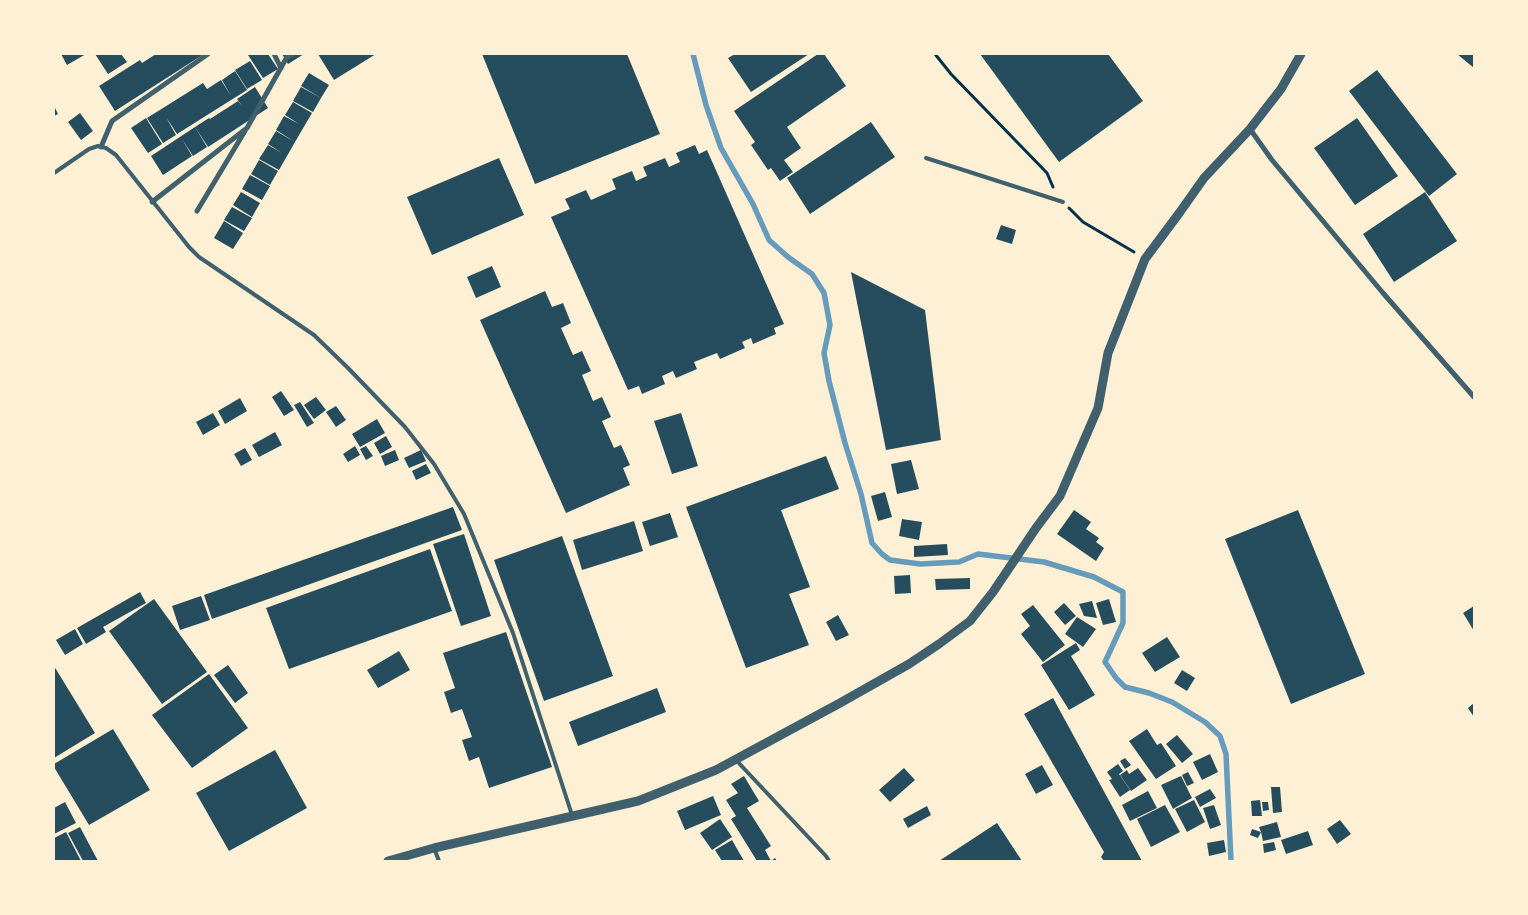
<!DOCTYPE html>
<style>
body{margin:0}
#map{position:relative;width:1528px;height:915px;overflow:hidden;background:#fdf0d5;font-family:"Public Sans",sans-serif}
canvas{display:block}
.frame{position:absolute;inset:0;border:55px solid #fdf0d5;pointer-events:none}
</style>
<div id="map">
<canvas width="1528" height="915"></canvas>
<div class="frame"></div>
</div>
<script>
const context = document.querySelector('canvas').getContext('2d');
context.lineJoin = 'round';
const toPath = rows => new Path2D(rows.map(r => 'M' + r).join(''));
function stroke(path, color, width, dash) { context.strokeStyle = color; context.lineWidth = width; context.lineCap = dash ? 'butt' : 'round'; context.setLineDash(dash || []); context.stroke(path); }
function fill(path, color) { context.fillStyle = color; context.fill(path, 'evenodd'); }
stroke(toPath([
 [693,54,706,105,721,148,753,204,769,240,788,257,812,274,824,293,830,325,824,353,829,381,845,443,861,494,872,543,882,554,890,560,920,564,959,562,978,554,1044,562,1094,577,1123,592,1123,623,1105,662,1116,678,1125,687,1149,693,1172,702,1205,722,1220,736,1226,754,1231,861]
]), '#669bbc', 5.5);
fill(toPath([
 [61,54,86,54,67,65],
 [95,54,121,54,127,62,108,74],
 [156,54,204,54,115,111,99,86,140,60,142,63],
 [250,54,268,54,278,69,263,78,248,55],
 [282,54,304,54,288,64],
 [318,54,376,54,334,80],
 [482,54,627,54,660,134,535,184],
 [735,54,809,54,751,92,728,58],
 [818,54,824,54,846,86,787,127,801,148,784,160,793,172,780,181,771,168,768,170,751,145,755,142,734,111],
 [980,54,1108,54,1143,101,1059,162],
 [1457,54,1474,54,1474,68],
 [250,61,262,80,247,89,235,70],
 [1377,70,1457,174,1429,196,1349,91],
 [235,71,247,90,177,134,166,117,176,135,163,143,147,118,203,83,207,89,221,80,231,96,222,80],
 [309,73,329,85,321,98,301,86],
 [255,87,268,108,208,147,195,127,209,118,210,119,238,101,243,107,237,99],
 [301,87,321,98,313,112,293,101],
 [293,102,312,113,295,142,276,130,284,116,299,124,285,115],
 [54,106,58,114,54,116],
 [80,113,93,131,81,140,68,122],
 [146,118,162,144,148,153,131,128],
 [1357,118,1398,176,1355,205,1314,148],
 [871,122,895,157,810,214,787,178],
 [195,127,207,147,193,156,182,139,192,156,163,175,151,156],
 [276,131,295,142,279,170,259,159,268,145,282,153,268,144],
 [695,145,699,154,707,150,784,324,774,328,776,334,753,344,751,338,742,342,745,348,720,359,717,353,694,362,697,369,676,378,673,371,662,376,665,384,642,394,639,386,628,390,551,217,570,209,565,199,586,190,591,200,616,189,612,179,632,171,636,181,647,176,643,167,665,158,669,167,680,162,676,153],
 [499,158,524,215,432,255,407,197],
 [259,160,278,171,270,185,251,174],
 [250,175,270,186,262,200,242,189],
 [241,192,260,203,252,217,233,205],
 [1425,192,1457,241,1394,282,1363,234],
 [232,207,252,218,244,231,224,220],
 [224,221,243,233,233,249,214,238],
 [1001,225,1016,230,1012,244,996,239],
 [492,266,501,287,476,298,467,277],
 [851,272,925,310,941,440,886,450],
 [545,291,552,307,563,303,571,323,561,328,573,355,582,351,591,371,582,375,593,401,602,397,611,417,602,421,614,448,621,445,630,465,623,468,630,485,566,513,480,320],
 [281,391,294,410,284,416,272,397],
 [316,397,326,410,314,419,304,405],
 [240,398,247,411,225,424,218,411],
 [300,402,314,423,307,427,294,405],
 [336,406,346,420,336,427,326,412],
 [213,413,220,425,203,435,196,422],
 [681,413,698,466,672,474,654,421],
 [377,419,385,433,360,447,352,434],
 [275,432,282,445,259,457,252,445],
 [386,436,392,447,380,454,374,443],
 [355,446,360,455,348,462,343,454],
 [366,446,373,456,366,460,360,449],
 [245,448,252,460,241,466,234,454],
 [395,450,399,460,385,466,381,456],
 [421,450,426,461,409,468,404,458],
 [826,456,839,489,781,510,810,587,789,594,809,645,746,668,686,507],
 [911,460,919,489,897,494,891,464],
 [426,464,431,473,416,480,412,471],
 [885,492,892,517,878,521,871,496],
 [453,507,462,530,212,619,204,595],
 [1074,510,1091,522,1086,529,1099,538,1096,542,1104,548,1096,561,1057,534],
 [1298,510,1365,674,1291,704,1225,539],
 [670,513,678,537,650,546,642,522],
 [902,519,922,522,919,540,899,536],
 [634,521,643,551,582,570,573,540],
 [464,534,491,616,461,626,433,544],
 [562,536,613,676,544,701,494,560],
 [947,544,948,555,914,557,914,546],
 [430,549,452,611,289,669,266,608],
 [910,575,911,593,895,594,894,576],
 [970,578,970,589,936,590,935,579],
 [140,592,146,603,103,627,106,632,86,644,77,628],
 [201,596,210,620,180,630,172,606],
 [154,599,207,672,162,704,109,631],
 [1109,599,1116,622,1103,625,1096,603],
 [1092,601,1097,618,1084,616,1079,604],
 [1064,603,1076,616,1065,625,1054,612],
 [1033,605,1065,645,1043,662,1021,634,1030,626,1021,614],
 [1474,606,1474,631,1463,613],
 [838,615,849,635,836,641,826,622],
 [1077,617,1096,629,1083,647,1065,634],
 [75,629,83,644,65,655,56,640],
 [506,632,552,767,489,788,479,757,469,761,462,740,472,737,462,709,451,713,444,692,455,688,443,653],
 [1167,637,1180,657,1155,672,1142,653],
 [1076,643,1080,650,1071,656,1095,695,1069,710,1041,665],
 [399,651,410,670,378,688,367,670],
 [228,665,248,693,235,703,214,675],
 [54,666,95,733,54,758],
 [1182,670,1195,678,1187,691,1174,683],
 [209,674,248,728,192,768,152,715],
 [657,688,666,712,578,746,569,722],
 [1053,698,1142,861,1104,861,1101,857,1104,852,1024,714],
 [1474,703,1474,717,1468,708],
 [113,729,150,790,89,825,54,767,54,764],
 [1147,729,1157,745,1161,743,1176,766,1156,779,1129,741],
 [1177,735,1193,754,1182,763,1166,744],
 [275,750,307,808,229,851,196,793],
 [1210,754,1218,772,1202,780,1193,762],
 [1125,758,1131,765,1125,769,1120,761],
 [1118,764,1123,771,1119,774,1130,790,1120,797,1109,780,1112,779,1107,772],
 [1042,765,1053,785,1036,794,1025,774],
 [904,768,915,780,890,802,879,790],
 [1138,768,1147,780,1131,791,1120,775,1127,770,1129,774],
 [1188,772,1194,783,1187,786,1182,775],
 [744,776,759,801,747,808,771,846,765,850,771,861,775,858,777,861,757,861,731,819,736,816,726,800,738,793,731,784],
 [1181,776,1192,798,1173,809,1161,785],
 [1271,787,1280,787,1282,812,1273,813],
 [1210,789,1216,798,1200,807,1195,797],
 [1148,791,1157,808,1130,821,1122,805],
 [713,796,721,815,685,830,677,811],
 [1194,800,1205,822,1187,832,1175,809],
 [1260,800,1262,816,1252,816,1251,801],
 [65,802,76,823,54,834,54,808],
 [1262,802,1268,802,1269,810,1263,811],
 [1165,805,1180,832,1151,847,1137,819],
 [1214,805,1221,825,1210,829,1203,808],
 [927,806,931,815,908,828,903,819],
 [720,819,732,837,712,850,700,833],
 [1340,820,1351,834,1337,844,1327,829],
 [1277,822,1281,837,1263,841,1261,832,1258,838,1250,835,1252,829,1261,832,1259,827],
 [997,823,1022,861,939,861],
 [80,827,98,861,83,861,68,833],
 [1308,831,1313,845,1286,854,1281,840],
 [66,832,81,861,54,861,54,838],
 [732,840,744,861,722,861,715,850],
 [1224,840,1226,852,1209,856,1207,843],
 [1274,842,1276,850,1264,853,1263,844]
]), '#264d5e');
stroke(toPath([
 [935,54,951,74,1047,173,1053,187],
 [1069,208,1083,222,1134,252]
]), '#003049', 3);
stroke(toPath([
 [926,158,1063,202],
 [54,173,89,149,98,146,106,148,116,155,189,247,199,257,314,335,348,368,405,427,434,464,464,514,513,633,572,815],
 [736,760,826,856,829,861],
 [434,848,439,861]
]), '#3f606c', 4);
stroke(toPath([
 [274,54,281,68],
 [1250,129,1272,160,1383,293,1474,397],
 [101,147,112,121,208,54],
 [152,202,247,128,287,57,293,54],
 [197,211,245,131]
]), '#3f606c', 5);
stroke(toPath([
 [388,861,434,848,638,801,716,770,840,703,909,664,939,644,970,621,993,592,1036,528,1060,496,1098,408,1108,353,1145,259,1180,212,1204,178,1250,129,1281,89,1301,54]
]), '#3f606c', 9);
</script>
